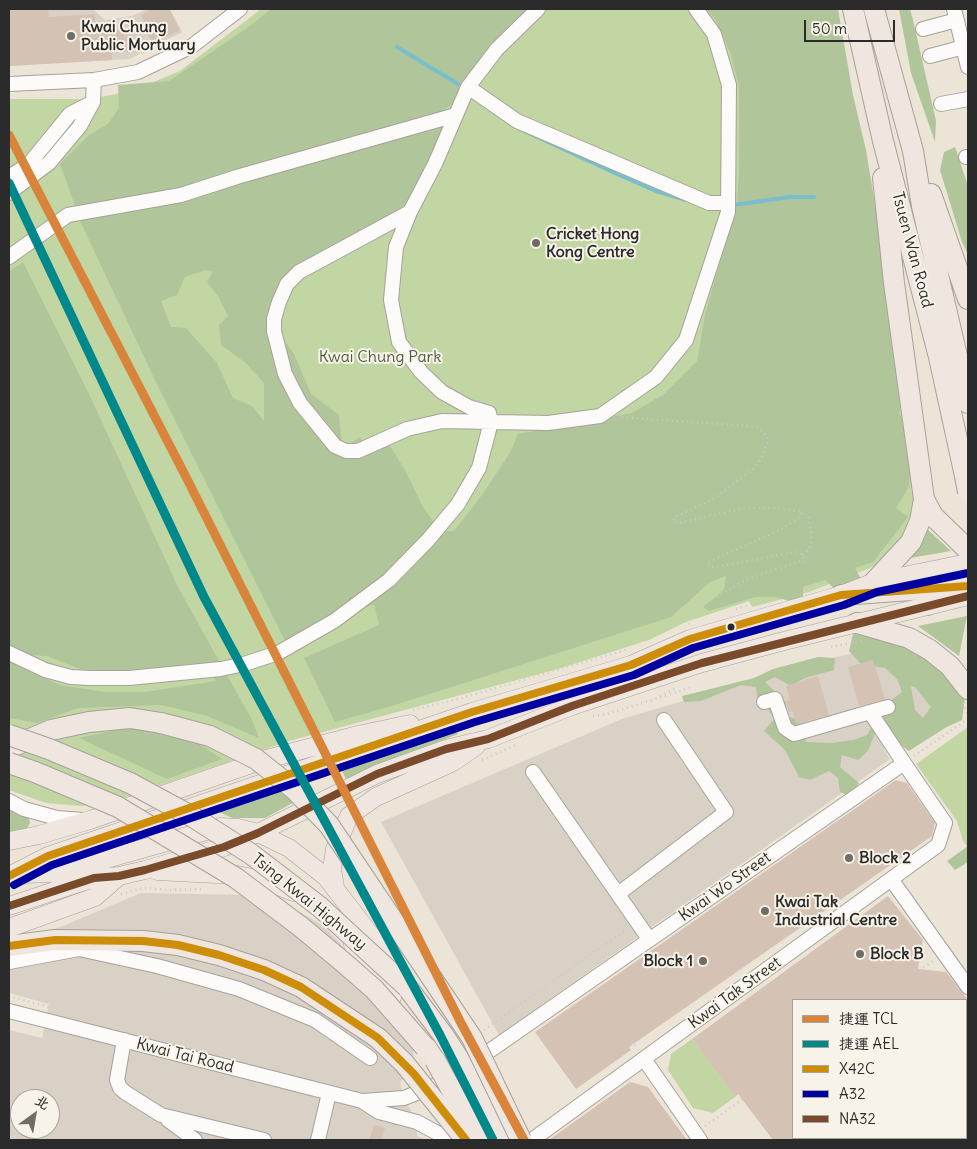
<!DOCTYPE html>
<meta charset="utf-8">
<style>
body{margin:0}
#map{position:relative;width:977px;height:1149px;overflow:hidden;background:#ece4d7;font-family:Delius,"LXGW WenKai TC",sans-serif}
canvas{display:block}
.frame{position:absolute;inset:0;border:10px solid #2b2b2b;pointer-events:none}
.legend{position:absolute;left:792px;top:999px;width:175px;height:140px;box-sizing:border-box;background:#f7f3e8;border:1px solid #a5a39c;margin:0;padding:6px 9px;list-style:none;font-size:15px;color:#2b2b2b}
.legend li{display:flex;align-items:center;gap:10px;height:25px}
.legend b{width:25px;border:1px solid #a5a39c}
.north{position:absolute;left:10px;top:1089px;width:50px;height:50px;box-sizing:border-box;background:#f7f3e8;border:1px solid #a5a39c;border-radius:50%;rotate:32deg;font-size:14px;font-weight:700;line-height:20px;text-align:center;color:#2b2b2b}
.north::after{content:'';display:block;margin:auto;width:18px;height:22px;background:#6f6c67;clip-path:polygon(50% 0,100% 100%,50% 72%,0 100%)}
.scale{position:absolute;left:804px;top:20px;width:91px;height:22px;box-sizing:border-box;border:2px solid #2b2b2b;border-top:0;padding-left:6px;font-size:15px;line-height:18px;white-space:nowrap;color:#2b2b2b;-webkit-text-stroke:4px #f7f3e8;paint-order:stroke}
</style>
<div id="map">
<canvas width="977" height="1149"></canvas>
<div class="frame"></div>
<ul class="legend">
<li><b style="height:6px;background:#d8843b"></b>捷運 TCL</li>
<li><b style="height:6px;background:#00888a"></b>捷運 AEL</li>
<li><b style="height:6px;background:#ce8d09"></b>X42C</li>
<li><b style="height:6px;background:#0000a0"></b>A32</li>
<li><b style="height:6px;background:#7a4b2a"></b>NA32</li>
</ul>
<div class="north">北</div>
<div class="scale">50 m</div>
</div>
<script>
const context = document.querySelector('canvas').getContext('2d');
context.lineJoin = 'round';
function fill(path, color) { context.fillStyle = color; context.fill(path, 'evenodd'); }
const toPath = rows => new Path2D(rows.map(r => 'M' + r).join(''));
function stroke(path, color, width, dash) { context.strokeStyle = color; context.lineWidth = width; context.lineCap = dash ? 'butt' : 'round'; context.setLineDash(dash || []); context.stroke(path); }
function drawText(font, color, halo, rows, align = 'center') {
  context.font = font + ' Delius,sans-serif'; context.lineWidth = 4; context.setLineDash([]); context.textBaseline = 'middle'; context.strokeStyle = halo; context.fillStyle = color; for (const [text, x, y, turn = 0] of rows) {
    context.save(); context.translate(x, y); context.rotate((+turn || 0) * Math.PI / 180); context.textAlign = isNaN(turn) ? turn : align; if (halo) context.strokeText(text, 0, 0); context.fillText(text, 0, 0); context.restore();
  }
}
fill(toPath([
 [968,1072,968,1140,875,1140,878,1138,966,1138,966,1074]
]), '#edddc8');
fill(toPath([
 [9,9,94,10,105,20,132,16,147,9,170,9,182,32,130,59,9,66],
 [853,653,892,660,950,717,906,748,898,738,884,749,890,759,499,1035,381,822,622,719,804,665],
 [141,893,248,895,283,902,322,925,340,943,373,985,414,1049,412,1063,400,1083,404,1098,417,1122,417,1136,427,1140,9,1140,9,1030,42,1038,49,1004,9,993,9,944,63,926],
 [20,1099,50,1099,50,1129,20,1129]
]), '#dad1c6');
fill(toPath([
 [261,9,833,9,856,123,914,481,911,491,916,490,916,512,893,555,870,568,809,592,752,607,749,601,686,622,649,640,558,669,289,741,108,803,81,806,46,803,9,790,9,99,90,99,132,91,180,71],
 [968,727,968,848,963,841,957,821,916,764],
 [692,1039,735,1097,713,1113,693,1108,668,1070,671,1054]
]), '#c1d6a2');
fill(toPath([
 [271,9,529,9,467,75,456,102,441,111,446,127,410,201,390,215,290,273,270,321,294,354,311,394,339,415,342,448,360,437,366,450,388,443,405,470,423,507,440,531,454,531,482,495,511,451,518,434,632,413,664,394,697,361,705,315,737,201,739,172,739,86,731,55,716,20,706,9,838,9,853,95,866,150,904,378,899,414,912,432,909,486,896,508,908,517,873,562,855,568,862,581,841,595,825,580,803,587,803,605,775,597,755,597,709,611,703,607,724,590,726,576,710,582,671,617,392,706,335,722,304,658,379,625,374,604,285,641,154,378,82,225,60,164,89,135,108,124,119,108,118,85,169,81,250,26],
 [206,270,213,272,207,282,218,296,228,316,219,325,221,345,246,363,264,383,264,421,252,406,233,398,217,363,186,328,171,327,161,301,177,295,185,277],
 [899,9,910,9,913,20,936,121,935,142,911,73],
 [955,147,968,186,968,255,962,242,940,170,944,152],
 [23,262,88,392,178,587,252,720,259,738,207,716,161,705,78,708,37,723,9,718,9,662,60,685,105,692,145,692,216,681,206,664,171,670,98,673,77,668,47,656,29,655,9,645,9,272],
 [926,528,951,551,910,558],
 [967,616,959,656,918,626],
 [853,634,873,635,908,643,935,665,965,697,962,720,945,728,909,751,885,733,876,712,902,692,897,679,885,668,861,664,849,651],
 [911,686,915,687,931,707,923,718,915,710],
 [818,657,835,658,834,670,805,678,791,686,775,677,765,682,786,702,784,716,798,719,806,742,831,743,853,740,867,735,875,721,875,733,868,751,858,760,842,755,840,767,859,783,850,796,840,792,838,778,829,771,810,780,799,777,785,750,764,731,775,718,757,697,756,687,741,685,701,701,684,702,682,696,754,678,773,669],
 [129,727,188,737,222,759,167,779,79,738],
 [456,729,458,734,346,779,339,765],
 [284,786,300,799,265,818,232,818,217,811],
 [9,799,24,803,30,823,24,833,9,836],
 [968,846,968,862,955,870,947,861]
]), '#b0c69a');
stroke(toPath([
 [397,47,458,84],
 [518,128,617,174,656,191,686,200],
 [733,205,790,197,814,197]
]), '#79becc', 4);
fill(toPath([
 [9,9,48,9,49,17,95,14,96,31,132,29,134,51,112,53,112,60,9,66],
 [153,9,169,9,180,30,153,44,144,28,148,28,141,15],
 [873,660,885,699,859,706,848,667],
 [818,676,829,715,796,724,793,711,789,712,785,701,790,700,786,686],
 [896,780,907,783,935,823,932,836,629,1047,631,1050,576,1089,535,1032],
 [888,896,923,940,918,969,946,972,968,1000,793,1000,793,1140,773,1140,738,1094,735,1097,692,1039],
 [630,1082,648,1087,687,1140,549,1140],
 [374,1125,385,1128,381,1140,369,1140]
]), '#d4c2b5');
const minor = toPath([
 [954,9,968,67],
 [923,29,957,20],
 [930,56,964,47],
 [9,84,94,80,138,72,192,46,240,9],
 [468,87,517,121,709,203,728,203],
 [941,104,968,99],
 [966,157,968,157],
 [9,177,29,164,70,114,93,102],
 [9,193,49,163,80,126,93,102,94,80],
 [410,212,299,272,287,284,279,302,274,319,274,331,285,374,300,403,335,446,346,451,358,451,407,429,442,421,548,423,600,416,656,377,686,340,728,212,729,85,714,34,696,9],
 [9,257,68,215,181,195,240,176,456,115],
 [9,653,45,670,71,677,90,678,129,678,221,669,244,664,278,653,334,621,389,580,428,540,458,504,479,468,491,422,489,413,469,407,442,392,421,372,399,342,391,300,396,247,410,212,435,164,468,87,497,49,538,9],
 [764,702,775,699,785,728,794,734,870,712,904,763],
 [870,712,888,707],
 [533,772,649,939],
 [9,801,24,809,57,818,83,820],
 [891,879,968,987],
 [618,894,726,812,664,720],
 [9,962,79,949,157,966,239,989,315,1020,370,1058],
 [9,1011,362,1101,379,1112,417,1122,450,1140],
 [124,1040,117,1080,120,1088,126,1093,161,1115,264,1140],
 [644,1059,700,1140],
 [966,1060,968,1058],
 [475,1061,904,763,945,823,938,845,532,1140],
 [966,1076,968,1075],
 [362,1101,404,1098,452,1079],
 [168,1120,195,1140],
 [318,1140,329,1093],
 [851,1140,855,1138]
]);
const major = toPath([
 [9,841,39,835,90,820,263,760,358,735,410,724],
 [157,871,237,875,263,880,293,892],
 [20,874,56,873,220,827,238,828,258,833,289,848,326,877,399,972],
 [9,876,48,856,472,712,631,665,690,639,841,595,874,582,968,563],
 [335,887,332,869,335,849,349,816,376,797,453,762,476,746],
 [9,906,94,878,119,876,145,870,224,847,258,833,377,774,446,749,488,739,572,706,702,663,784,641,968,596],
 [9,928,95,897,119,876],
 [353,945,392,998],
 [461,1091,495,1140]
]);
const highway = toPath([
 [853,9,883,141,939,357,965,476],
 [874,9,913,151,922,206,968,403],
 [931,194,968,299],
 [924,499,933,516,967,549],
 [874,582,911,542,920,521,924,499,894,283,883,178],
 [841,595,968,586],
 [927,605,956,590],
 [857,623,909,638,930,650,950,666,968,689],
 [9,748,51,730,89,722,130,718,161,723],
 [9,946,55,940,143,941,178,945,219,955,264,970,301,987,378,1038,404,1063],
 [407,987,444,1036,511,1140]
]);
stroke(minor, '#a6a19a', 16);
stroke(major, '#a6a19a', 19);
stroke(highway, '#a6a19a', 22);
stroke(toPath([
 [133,42,140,47,145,55],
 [622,417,748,426,759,428,765,434,768,441,762,458,754,468,715,498,675,517,673,521,678,523,746,508,778,508,802,512,799,518,780,530,707,563,709,566,716,567,797,552,803,555,804,563],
 [803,555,809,549,812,538,808,515],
 [736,609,749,605],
 [689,624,691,623,689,612,750,578,804,560],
 [831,647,862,641],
 [660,696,678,687],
 [963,703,968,716],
 [413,710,462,698,629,649],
 [593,716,607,714,690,688],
 [914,756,968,719],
 [482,760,516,745],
 [121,894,143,888,170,890,205,889],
 [596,992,637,1048],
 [9,996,49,1007],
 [879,1000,934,960],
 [484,1030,627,929],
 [705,1126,793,1063],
 [832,1140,835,1138],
 [872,1140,876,1138]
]), '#cbc9c6', 2.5, [1, 4]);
stroke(minor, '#fcfbf9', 14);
stroke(major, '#efe6df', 18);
stroke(highway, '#efe6df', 20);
const highwayBridge = toPath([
 [965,476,968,492],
 [161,723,210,736,256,759,295,790,329,825,472,1038,521,1140],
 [9,735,49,749,130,783,193,817,251,854,320,907,407,987],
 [9,763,35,772,118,807,236,878,301,927,343,962,374,989,425,1047],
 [435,1060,479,1140],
 [404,1063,466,1140]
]);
stroke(highwayBridge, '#a6a19a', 22, []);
stroke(highwayBridge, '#efe6df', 20);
stroke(toPath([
 [9,876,48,856,472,712,631,665,690,639,841,595,968,586],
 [9,946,55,940,143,941,178,945,219,955,264,970,301,987,378,1038,414,1074,466,1140]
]), '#ce8d09', 8);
stroke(toPath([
 [14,885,52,865,475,722,634,675,693,648,844,605,877,592,968,573]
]), '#0000a0', 8);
stroke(toPath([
 [9,906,94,878,119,876,145,870,224,847,258,833,377,774,446,749,488,739,572,706,702,663,968,596]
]), '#7a4b2a', 8);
stroke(toPath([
 [9,135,185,475,461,1023,524,1140]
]), '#d8843b', 9);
stroke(toPath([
 [9,183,204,597,440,1035,493,1140]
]), '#00888a', 9);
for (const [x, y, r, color] of [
 [71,36,5,"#6f6c67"],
 [536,243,5,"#6f6c67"],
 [731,627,4.5,"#2b2b2b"],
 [849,858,5,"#6f6c67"],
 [765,911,5,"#6f6c67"],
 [860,954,5,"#6f6c67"],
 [703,961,5,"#6f6c67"]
]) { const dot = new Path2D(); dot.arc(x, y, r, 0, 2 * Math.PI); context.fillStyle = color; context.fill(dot); stroke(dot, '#f7f3e8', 2); }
drawText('bold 16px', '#2b2b2b', '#f7f3e8', [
 ["Kwai Chung",81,27],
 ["Public Mortuary",81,45],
 ["Cricket Hong",546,234],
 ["Kong Centre",546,252],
 ["Block 2",859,858],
 ["Kwai Tak",775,902],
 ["Industrial Centre",775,920],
 ["Block B",870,954],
 ["Block 1",693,961,"right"]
], 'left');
drawText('16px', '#2b2b2b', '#f7f3e8', [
 ["Tsuen Wan Road",912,250,75],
 ["Kwai Wo Street",725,887,-35],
 ["Tsing Kwai Highway",309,902,39],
 ["Kwai Tak Street",735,993,-36],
 ["Kwai Tai Road",185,1056,14]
]);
drawText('16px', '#4e5b42', '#f7f3e8', [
 ["Kwai Chung Park",380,357]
]);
</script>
